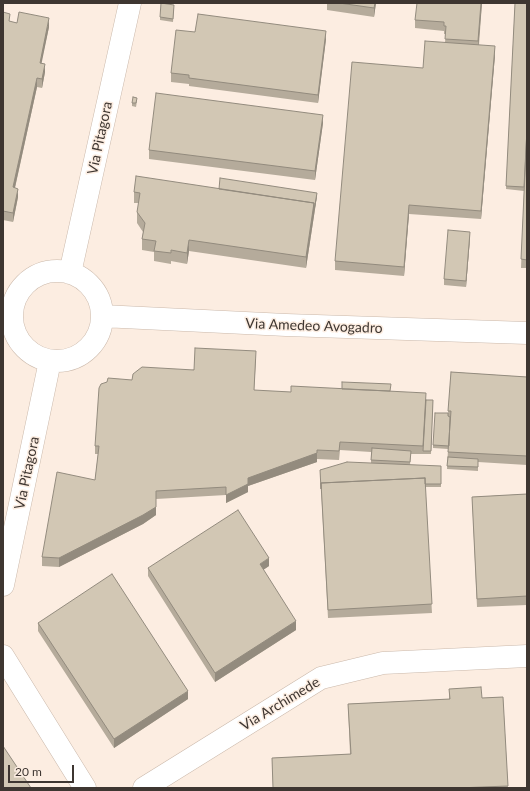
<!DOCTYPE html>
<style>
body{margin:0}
#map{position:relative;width:530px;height:791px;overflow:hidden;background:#fcede1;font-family:Lato,sans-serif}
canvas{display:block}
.frame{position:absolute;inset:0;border:4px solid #3e3631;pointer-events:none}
.scale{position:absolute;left:8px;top:765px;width:66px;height:18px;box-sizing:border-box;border:2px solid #3e3631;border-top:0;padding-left:5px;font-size:12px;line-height:14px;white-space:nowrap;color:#3e3631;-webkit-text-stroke:3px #fcede1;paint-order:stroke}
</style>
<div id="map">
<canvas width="530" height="791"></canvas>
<div class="frame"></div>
<div class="scale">20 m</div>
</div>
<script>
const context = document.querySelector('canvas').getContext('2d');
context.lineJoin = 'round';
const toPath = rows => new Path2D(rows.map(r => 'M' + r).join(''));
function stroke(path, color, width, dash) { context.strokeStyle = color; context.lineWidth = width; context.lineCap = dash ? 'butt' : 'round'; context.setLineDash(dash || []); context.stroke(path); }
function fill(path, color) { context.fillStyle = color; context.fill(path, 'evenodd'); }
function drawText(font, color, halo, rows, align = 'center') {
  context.font = font + ' Lato,sans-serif'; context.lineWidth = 3; context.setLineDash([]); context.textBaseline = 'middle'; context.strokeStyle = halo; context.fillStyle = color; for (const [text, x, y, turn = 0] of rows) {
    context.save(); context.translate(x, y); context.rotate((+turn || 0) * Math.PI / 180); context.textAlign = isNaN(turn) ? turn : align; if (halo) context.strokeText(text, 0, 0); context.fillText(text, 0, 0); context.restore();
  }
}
const minor = toPath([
 '12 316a45 45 0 1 1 90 0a45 45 0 1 1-90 0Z',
 [70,273,130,3],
 [102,316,286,325,527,333],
 [3,585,50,361],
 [3,656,85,788],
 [144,788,321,678,383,663,527,656]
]);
stroke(minor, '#cab8aa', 23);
stroke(minor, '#fff', 22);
fill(toPath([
 [327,3,376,3,374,17,327,10],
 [482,3,479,45,495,55,481,219,409,214,404,276,335,270,335,261,423,68,445,42,446,34,444,34,444,31,415,28,415,20],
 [515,3,527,3,527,268,521,268,524,191,506,189],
 [174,8,173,22,160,20,160,17],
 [3,12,10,22,49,27,41,63,45,72,42,88,37,87,15,188,18,197,13,222,3,220],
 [195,32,326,39,318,103,189,86,189,84,171,82,171,73],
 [137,101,136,107,132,106,132,103],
 [323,123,315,180,149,159,149,150],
 [219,189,317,196,306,268,189,251,187,264,171,261,171,264,154,261,154,252,142,250,142,239,143,232,137,223,137,212,139,203,134,203,134,192],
 [470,238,466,287,444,285,444,279],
 [256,359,254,391,291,392,391,391,426,400,433,400,431,454,411,454,410,465,441,484,441,487,425,487,432,613,328,618,320,470,371,463,371,452,340,450,339,460,317,459,317,462,248,486,248,492,226,503,226,495,156,499,156,515,143,524,59,567,42,566,42,557,95,480,98,454,95,454,95,446,132,380],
 [451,372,527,377,527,465,478,462,478,471,447,469,448,449,433,448,433,445,448,413],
 [527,494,527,605,477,607,472,497],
 [269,566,263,570,296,630,215,682,148,576,148,568],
 [38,623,188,699,114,748,38,631],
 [449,689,482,698,503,697,508,788,273,788,272,758,350,754,348,704,449,699]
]), '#b5ab9b');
fill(toPath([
 [375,3,376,3,374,17,374,8],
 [481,3,482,3,478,50,478,41],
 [49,18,49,27,40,71,40,63],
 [326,31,326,39,318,103,318,95],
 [495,46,495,55,481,219,481,211],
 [45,64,45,72,42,88,42,79],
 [37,78,37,87,13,196,13,187],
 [323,115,323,123,315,180,315,171],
 [18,189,18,197,13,222,13,213],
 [317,193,317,196,306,268,306,257,314,203],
 [409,205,409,214,404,276,404,267],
 [470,232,470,238,466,287,466,281],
 [189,240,189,251,187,264,187,253],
 [317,450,317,462,248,486,248,492,226,503,226,495,248,478],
 [156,491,156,515,143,524,59,567,59,558],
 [269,558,269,566,260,572,260,564],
 [296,621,296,630,215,682,215,673],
 [188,691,188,699,114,748,114,739]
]), '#938b7e');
const building = toPath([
 [161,3,174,5,173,19,160,17,161,3],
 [339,3,375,3,374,8,339,3],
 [417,3,481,3,478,41,445,39,446,26,444,26,444,22,415,20,417,3],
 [515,3,527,3,527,129,524,187,506,186,515,3],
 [3,12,10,14,9,21,17,23,19,12,49,18,40,63,45,64,42,79,37,78,13,187,18,189,13,213,3,211,3,12],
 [198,14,326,31,318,95,189,78,189,75,171,73,176,30,195,32,198,14],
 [425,41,495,46,481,211,409,205,404,267,335,261,352,62,423,68,425,41],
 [156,93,323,115,315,171,149,150,156,93],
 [133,97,137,98,136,103,132,103,133,97],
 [527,129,527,260,521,259,527,129],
 [136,176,314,203,306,257,189,240,187,253,171,250,171,253,154,251,156,241,142,239,145,223,137,212,140,193,134,192,136,176],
 [220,178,317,193,314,210,314,203,219,189,220,178],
 [448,230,470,232,466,281,444,279,448,230],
 [195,348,256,351,254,390,291,392,291,386,426,393,423,446,340,442,339,451,317,450,317,453,248,478,248,484,226,495,226,487,156,491,156,507,143,515,59,558,42,557,57,472,95,480,99,446,95,446,99,388,101,384,107,382,108,378,132,380,133,374,142,367,194,370,195,348],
 [451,372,527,377,527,456,448,452,451,411,448,411,451,372],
 [342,382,391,384,390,391,342,389,342,382],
 [426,400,433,400,431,451,423,451,426,400],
 [435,413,448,413,448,416,450,417,449,446,433,445,435,413],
 [372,448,411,451,410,462,371,460,372,448],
 [448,457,478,459,478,467,447,466,448,457],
 [347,462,441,466,441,484,425,484,425,478,321,483,321,489,320,470,347,462],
 [425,478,432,604,328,610,321,483,425,478],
 [527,494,527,596,477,599,472,497,527,494],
 [238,510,269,558,260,564,296,621,215,673,148,568,238,510],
 [112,574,188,691,114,739,38,623,112,574],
 [481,687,482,698,503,697,508,786,457,788,273,788,272,758,351,754,348,704,450,699,449,689,481,687],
 [3,746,31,788,3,788,3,746]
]);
fill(building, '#d2c7b4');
stroke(building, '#938b7e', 1);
drawText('14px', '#3e3631', '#fcede1', [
 ["Via Pitagora",100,138,-78],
 ["Via Amedeo Avogadro",314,326,2],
 ["Via Pitagora",27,473,-78],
 ["Via Archimede",280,704,-31]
]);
</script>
